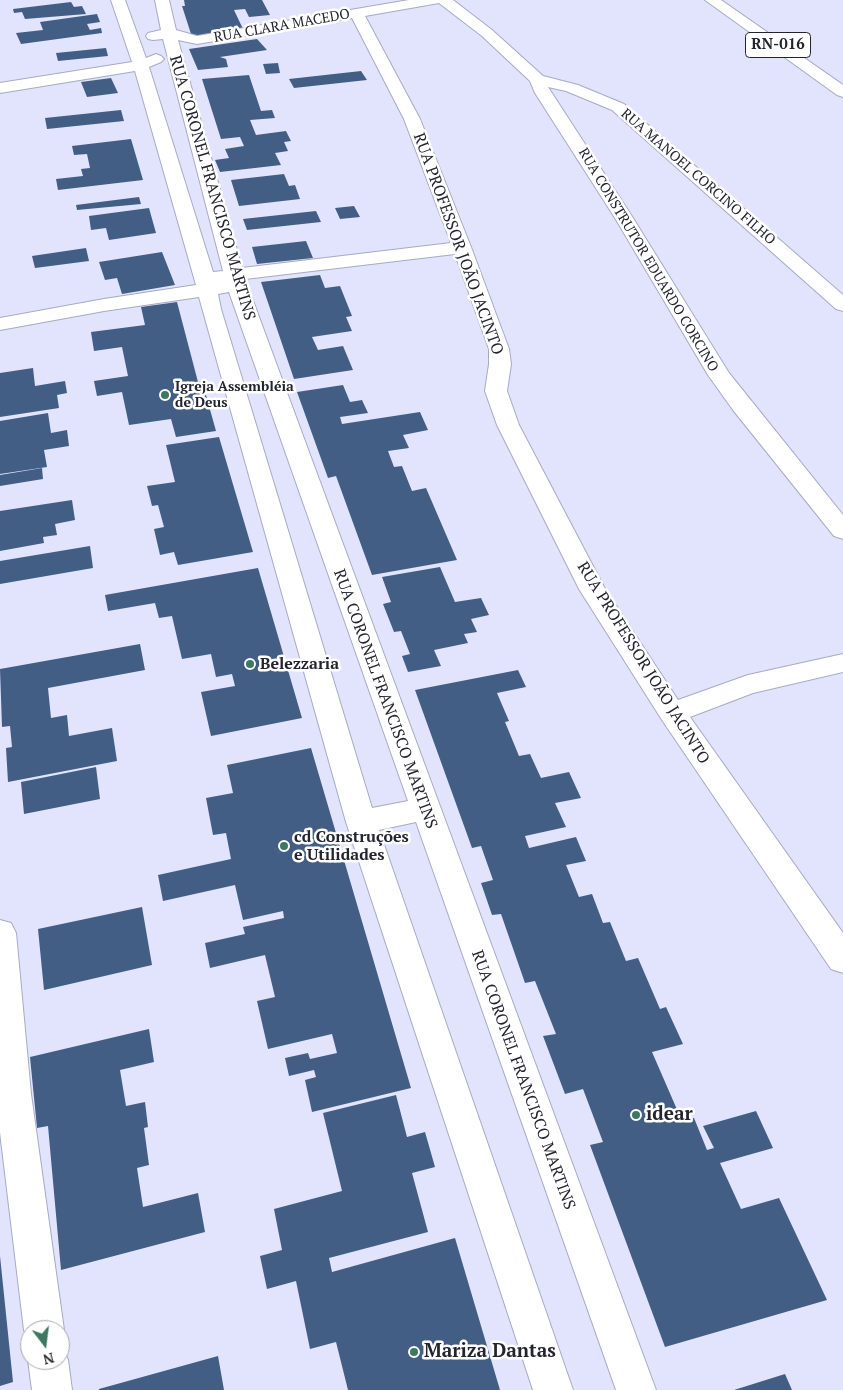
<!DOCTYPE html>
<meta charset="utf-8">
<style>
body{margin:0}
#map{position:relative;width:843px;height:1390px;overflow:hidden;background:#e1e4fc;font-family:"PT Serif",serif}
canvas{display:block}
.north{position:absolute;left:20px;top:1320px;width:50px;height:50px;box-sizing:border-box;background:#fff;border:1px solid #a7a7ac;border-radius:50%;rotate:165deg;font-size:14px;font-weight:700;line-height:20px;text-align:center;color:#23242f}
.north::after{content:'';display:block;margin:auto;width:18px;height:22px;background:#3c7862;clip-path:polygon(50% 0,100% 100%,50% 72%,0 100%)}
</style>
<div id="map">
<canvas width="843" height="1390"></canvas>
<div class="north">N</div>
</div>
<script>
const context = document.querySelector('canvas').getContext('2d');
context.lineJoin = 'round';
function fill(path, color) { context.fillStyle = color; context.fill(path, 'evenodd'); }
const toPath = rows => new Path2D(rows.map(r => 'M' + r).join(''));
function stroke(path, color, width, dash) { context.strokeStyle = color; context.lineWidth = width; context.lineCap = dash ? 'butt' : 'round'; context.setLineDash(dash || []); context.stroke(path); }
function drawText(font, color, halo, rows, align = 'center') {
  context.font = font + ' "PT Serif",serif'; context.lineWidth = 5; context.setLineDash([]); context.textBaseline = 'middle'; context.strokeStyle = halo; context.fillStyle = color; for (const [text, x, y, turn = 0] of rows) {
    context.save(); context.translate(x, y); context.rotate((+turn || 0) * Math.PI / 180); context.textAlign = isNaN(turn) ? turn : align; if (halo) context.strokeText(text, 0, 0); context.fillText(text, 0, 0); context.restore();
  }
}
fill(toPath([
 [184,0,262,0,270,15,249,17,245,9,234,10,243,29,192,37,182,6,185,6],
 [71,2,74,7,82,6,86,14,25,19,22,12,14,13,13,9],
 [97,14,100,22,87,24,90,30,101,28,102,33,21,44,16,33,43,30,40,22],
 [257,39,267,50,220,57,226,59,228,67,198,70,189,49],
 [106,48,108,56,58,61,56,53],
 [278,63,280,73,266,74,263,64],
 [361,71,367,80,294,88,289,79],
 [249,75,261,111,272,110,275,118,250,120,256,135,286,131,291,141,284,142,288,151,275,153,281,165,220,172,215,160,229,158,225,149,244,146,240,137,221,139,202,79],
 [111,78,118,93,87,97,81,82],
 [121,110,124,121,47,129,45,118],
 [131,139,143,180,58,190,56,179,83,176,81,169,90,168,87,154,74,155,72,146],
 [284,174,289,186,295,185,300,199,239,206,231,180],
 [139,197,141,204,77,210,76,205],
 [354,206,360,217,340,219,335,208],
 [149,208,156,233,109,240,106,228,91,230,89,216],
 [316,211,321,222,247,230,243,219],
 [306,241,313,258,257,264,252,247],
 [86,248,89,261,35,268,32,256],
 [162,252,175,285,122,294,117,278,105,280,99,262],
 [320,275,325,288,340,286,352,316,346,317,352,331,312,337,318,350,343,346,353,370,294,379,261,282],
 [177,302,198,382,202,381,216,431,176,437,171,419,129,425,122,392,97,396,94,381,128,376,122,347,94,351,91,332,145,325,141,307],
 [33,368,35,386,65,381,67,393,57,395,59,408,0,417,0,373],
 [343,385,350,402,362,400,368,413,340,417,342,424,420,412,428,430,403,435,409,448,388,451,394,467,402,466,412,491,426,488,457,560,372,575,336,476,328,478,297,392],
 [48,413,51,433,67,430,69,446,44,450,47,467,0,474,0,421],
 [219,437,253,552,178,565,174,552,160,555,154,529,164,527,158,505,152,506,147,486,175,482,166,445],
 [42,468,43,479,0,486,0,475],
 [72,500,75,520,55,524,57,535,43,537,44,543,0,551,0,511],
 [90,546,93,568,0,584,0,561],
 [440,567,455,602,481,598,489,615,471,619,477,632,464,634,468,643,434,650,441,666,408,672,402,656,410,654,401,631,394,632,383,604,391,602,382,577],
 [258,568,302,718,211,736,201,692,235,686,232,674,216,677,211,654,182,659,172,616,159,618,155,603,108,611,105,595],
 [140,644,145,670,48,688,51,718,67,715,69,736,112,728,117,761,8,782,6,748,12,747,10,726,2,727,0,669],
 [518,670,526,687,497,693,509,721,505,722,519,756,530,754,541,778,569,772,581,798,555,803,566,827,525,836,529,848,576,837,586,861,566,865,579,897,592,894,603,923,610,922,626,961,638,958,660,1009,666,1007,683,1044,652,1052,682,1121,694,1118,707,1150,714,1148,703,1126,756,1111,773,1148,720,1163,741,1209,779,1198,827,1300,665,1347,590,1145,603,1142,583,1089,565,1094,543,1036,556,1034,535,981,525,983,501,914,492,915,481,883,493,880,481,846,472,848,415,690],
 [311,748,411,1088,312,1112,305,1080,316,1077,314,1070,289,1076,285,1058,308,1053,310,1059,337,1053,332,1034,268,1049,257,1001,275,997,265,955,210,968,205,943,245,934,243,927,284,918,283,911,243,920,235,885,163,901,158,875,231,859,226,833,213,835,206,798,233,793,227,765],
 [96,767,100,799,24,814,21,782],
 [142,907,152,965,44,990,38,929],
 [149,1029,154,1062,120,1070,126,1106,145,1102,148,1127,144,1128,149,1165,137,1168,143,1207,198,1193,205,1232,61,1270,48,1126,37,1128,30,1057],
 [396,1095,407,1137,425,1132,435,1167,412,1173,428,1232,329,1258,332,1272,455,1238,500,1390,348,1390,336,1342,310,1349,296,1281,267,1289,260,1256,282,1250,274,1209,342,1191,323,1113],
 [0,1256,13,1382,0,1386],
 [218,1356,224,1390,99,1390,99,1389],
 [785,1374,792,1390,734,1390]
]), '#425e85');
const minor = toPath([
 [111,0,125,0,146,58,156,54,161,56,164,59,161,62,149,67,213,272,223,271,163,39,153,40,148,39,146,36,148,33,161,30,155,0,169,0,176,30,197,36,409,0,453,0,492,30,543,76,578,85,624,104,843,295,843,311,836,309,612,110,566,91,548,87,633,218,729,373,843,515,843,539,834,536,733,410,708,375,615,218,535,93,530,81,482,36,439,3,365,16,420,119,471,247,509,349,511,364,507,391,519,425,604,587,678,700,748,675,843,654,843,672,753,693,690,717,843,933,843,973,831,969,662,720,579,589,497,425,485,391,489,364,489,349,455,254,245,279,656,1390,616,1390,416,822,379,830,573,1390,533,1390,346,822,199,297,104,311,0,330,0,318,104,299,196,285,135,71,0,93,0,83,132,62,111,0],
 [352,18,404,119,451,243,242,268,178,40,197,44,352,18],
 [229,292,408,801,372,808,221,309,218,294,229,292],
 [0,920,11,923,16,933,31,1094,64,1330,60,1339,60,1330,30,1330,30,1344,24,1330,0,1132,0,920],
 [60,1345,62,1346,68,1360,72,1390,32,1390,28,1360,30,1355,30,1360,60,1360,60,1345]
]);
const primary = toPath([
 [705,0,721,0,843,85,843,97,837,95,705,0]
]);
stroke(minor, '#a6aac5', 2);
stroke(primary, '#a6aac5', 2);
fill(minor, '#fff');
fill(primary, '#fff');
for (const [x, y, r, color] of [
 [165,395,5,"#3c7862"],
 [250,664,5,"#3c7862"],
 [284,846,5,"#3c7862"],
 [636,1115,5,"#3c7862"],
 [414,1352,5,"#3c7862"]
]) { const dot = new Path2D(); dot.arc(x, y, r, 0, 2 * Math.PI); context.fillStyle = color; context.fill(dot); stroke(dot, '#fff', 2); }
drawText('14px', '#23242f', '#fff', [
 ["RUA CLARA MACEDO",282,26,-10],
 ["RUA MANOEL CORCINO FILHO",698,177,41],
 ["RUA CONSTRUTOR EDUARDO CORCINO",648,260,59]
]);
drawText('bold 14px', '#23242f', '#fff', [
 ["Igreja Assembléia",175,387],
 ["de Deus",175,403]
], 'left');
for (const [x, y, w] of [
 [778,45,65]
]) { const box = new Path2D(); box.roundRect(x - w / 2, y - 12.5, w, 25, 4); context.fillStyle = '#fff'; context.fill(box); stroke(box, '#23242f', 1); }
drawText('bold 15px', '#23242f', null, [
 ["RN-016",778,45]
]);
drawText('16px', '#23242f', '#fff', [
 ["RUA CORONEL FRANCISCO MARTINS",212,188,74],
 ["RUA PROFESSOR JOÃO JACINTO",458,244,70],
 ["RUA PROFESSOR JOÃO JACINTO",643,663,58],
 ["RUA CORONEL FRANCISCO MARTINS",385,699,70],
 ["RUA CORONEL FRANCISCO MARTINS",523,1080,70]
]);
drawText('bold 16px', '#23242f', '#fff', [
 ["Belezzaria",260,664],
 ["cd Construções",294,837],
 ["e Utilidades",294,855]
], 'left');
drawText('bold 19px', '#23242f', '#fff', [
 ["idear",646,1115],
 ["Mariza Dantas",424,1352]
], 'left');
</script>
